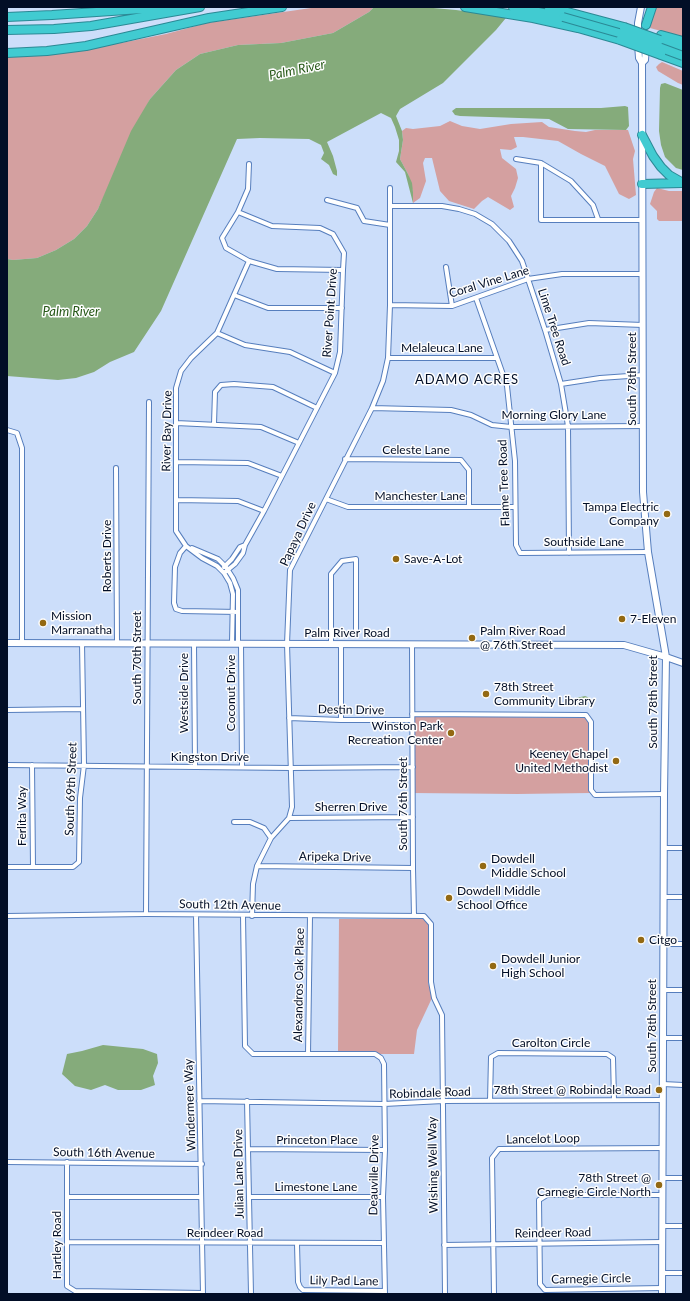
<!DOCTYPE html>
<html>
<head>
<meta charset="utf-8">
<style>
	body { margin:0 }
	#map { position:relative; width:690px; height:1301px; overflow:hidden; background:#ccdefa; font-family:Lato,sans-serif }
	canvas { display:block }
	.frame { position:absolute; inset:0; border:8px solid #020e26; pointer-events:none }
</style>
</head>
<body>
<div id="map">
<canvas width="690" height="1301"></canvas>
<div class="frame"></div>
</div>
<script>
const g = document.querySelector('canvas').getContext('2d');
g.lineJoin = 'round';
function fillPath(path, color) { g.fillStyle = color; g.fill(path, 'evenodd'); }
const toPath = rows => new Path2D(rows.map(r => 'M' + r).join(''));
function strokePath(path, color, width, dash) { g.strokeStyle = color; g.lineWidth = width; g.lineCap = dash ? 'butt' : 'round'; g.setLineDash(dash || []); g.stroke(path); }
function label(font, color, halo, rows, align = 'center') {
  g.font = font + ' Lato,sans-serif'; g.lineWidth = 3; g.setLineDash([]); g.textBaseline = 'middle'; g.strokeStyle = halo; g.fillStyle = color; for (const [text, x, y, turn = 0] of rows) {
    g.save(); g.translate(x, y); g.rotate((+turn || 0) * Math.PI / 180); g.textAlign = isNaN(turn) ? turn : align; if (halo) g.strokeText(text, 0, 0); g.fillText(text, 0, 0); g.restore();
  }
}
fillPath(toPath([
	[318,7,374,7,369,12,333,33,281,43,238,45,200,54,176,70,150,99,98,209,87,226,74,239,56,250,37,258,13,260,7,259,7,50,70,48,121,43,166,34,207,23],
	[653,7,683,7,683,37,650,28],
	[662,62,683,71,683,85,678,83,658,71,656,67,659,64],
	[450,121,462,126,480,129,511,124,542,122,549,127,575,131,586,132,595,130,628,130,635,151,633,159,636,195,629,199,619,194,605,166,581,154,558,141,523,137,514,137,517,147,511,150,500,149,502,158,516,169,518,178,515,188,511,196,514,207,510,210,488,197,482,201,474,209,449,201,440,191,432,158,425,158,423,163,426,181,420,198,413,203,413,192,408,174,400,159,403,140,402,131,406,128,413,129,440,126],
	[657,188,669,191,683,191,683,221,659,221,657,219,657,211,650,204,654,192],
	[413,716,589,718,591,793,517,794,412,793],
	[339,919,423,919,429,925,428,982,432,998,417,1030,414,1054,379,1054,375,1052,338,1052]
]), '#d4a0a0');
fillPath(toPath([
	[374,7,515,7,496,30,443,83,400,109,396,116,402,131,403,140,400,159,408,174,412,183,413,192,413,203,405,172,396,162,399,151,399,140,395,127,391,118,381,113,327,142,333,156,337,171,337,176,333,174,329,165,321,159,324,153,321,145,309,139,260,138,237,139,161,311,134,352,110,362,94,372,76,378,58,380,7,376,7,259,13,260,37,258,56,250,74,239,87,226,98,209,131,131,150,99,176,70,200,54,238,45,281,43,333,33,369,12],
	[665,83,683,90,683,170,676,168,665,157,661,145,659,131,660,88,661,84],
	[625,106,628,107,629,126,626,130,568,129,549,119,460,116,455,115,452,111,456,108,601,108],
	[585,696,590,698,586,701,574,702,572,699],
	[103,1045,143,1049,157,1054,158,1063,153,1076,155,1085,141,1090,118,1090,105,1085,91,1090,75,1086,62,1074,67,1054,82,1051]
]), '#85ab7b');
fillPath(toPath([
	[422,7,517,7,509,17,456,10]
]), '#ccdefa');
const street = toPath([
	[516,159,541,163,571,181,593,205,598,219],
	[541,163,541,220,642,220],
	[249,164,248,189,238,212,222,238,226,248,249,261,277,269,343,270],
	[327,200,357,208,364,221,390,225],
	[390,206,442,206,459,209,475,214,492,224,509,241,522,261,545,330,561,384,568,426,569,553],
	[446,267,452,306],
	[234,295,268,308,342,308],
	[476,298,507,386,515,461,516,545,520,553,648,552],
	[390,305,452,306,528,279,562,274,643,274],
	[545,330,589,323,643,325],
	[217,333,245,345,290,352,335,373],
	[388,358,496,358],
	[561,384,600,378,643,375],
	[372,408,451,410,471,415,492,425,511,427,643,426],
	[176,423,261,427,299,443],
	[214,424,215,392,221,385,234,384,273,387,317,408],
	[7,430,17,433,22,448,22,643],
	[345,459,461,460,469,470,469,506],
	[176,462,248,463,282,476],
	[116,468,117,643],
	[326,499,348,507,515,507],
	[176,500,238,501,264,511],
	[186,546,180,553,175,567,174,603,176,609,182,611,238,612],
	[192,548,218,559,226,567,233,578,238,590,238,643],
	[224,567,232,559,240,547,245,545],
	[224,573,235,564,243,553,245,545,264,511,335,373,340,352,343,270,344,253,333,234,320,228,272,226,238,212],
	[194,643,195,766],
	[232,643,233,594,230,583,224,573,217,566,202,558,186,546,176,531,176,388,181,371,191,358,217,333,249,261],
	[241,643,242,766],
	[331,644,331,574,342,561,356,559,356,635],
	[341,644,341,720],
	[412,644,413,868,414,916],
	[7,710,83,709],
	[412,714,586,715,591,722,591,790,595,795,664,794],
	[289,718,341,720,412,720],
	[7,765,291,768,413,767],
	[32,765,33,867],
	[289,818,413,817],
	[234,822,250,822,264,828,271,838],
	[664,848,683,848],
	[257,866,413,868],
	[7,867,73,867,79,862,80,798,84,765,82,643],
	[664,897,683,897],
	[146,914,149,402],
	[196,915,203,1294],
	[243,915,245,1046,253,1054,375,1054,381,1058,384,1064,385,1150,383,1197,385,1294],
	[7,916,146,914,424,916,431,924,431,982,434,998,442,1015,445,1294],
	[252,916,253,884,257,866,271,838,289,818,292,807,287,644,290,570,372,408,383,381,388,358,390,305,390,188],
	[663,944,683,944],
	[663,990,683,990],
	[663,1038,683,1038],
	[308,1054,310,916],
	[663,1084,683,1085],
	[199,1101,384,1104,443,1101,663,1100],
	[247,1101,251,1294],
	[490,1101,491,1057,498,1053,607,1054,613,1058,614,1100],
	[249,1149,385,1150],
	[7,1162,202,1164],
	[67,1162,67,1286,75,1291,203,1293],
	[663,1178,683,1178],
	[67,1197,200,1197],
	[249,1197,383,1197],
	[662,1226,683,1226],
	[67,1242,384,1243],
	[297,1244,298,1282,300,1287,303,1290,385,1291],
	[444,1245,662,1242],
	[662,1273,683,1273],
	[662,1288,545,1290,540,1284,539,1200,547,1195,663,1195],
	[494,1294,492,1158,499,1149,663,1148]
]);
const secondary = toPath([
	[638,35,638,23,641,7],
	[638,44,639,58,642,63,643,492,648,552,666,657,664,794,662,1294],
	[642,63,645,60,646,46],
	[7,643,624,645,666,657,683,663]
]);
const highway = toPath([
	[465,7,533,18,578,28,620,40],
	[513,7,563,17],
	[549,7,624,27],
	[7,17,52,15,171,7],
	[646,25,652,7],
	[7,30,54,29,91,26,200,7],
	[661,35,683,41],
	[660,40,683,49],
	[7,53,47,51,86,46,209,18,282,7],
	[661,55,683,63],
	[642,135,653,156,661,167,669,175,683,183],
	[642,184,682,183]
]);
strokePath(street, '#567ebd', 6);
strokePath(secondary, '#567ebd', 8);
strokePath(highway, '#2b8995', 10);
strokePath(street, '#fff', 4);
strokePath(secondary, '#fff', 6);
strokePath(highway, '#41cbd1', 8);
const highwayBridge = toPath([
	[563,17,626,35,683,56],
	[624,27,660,40],
	[620,40,661,55]
]);
strokePath(highwayBridge, '#2b8995', 10, []);
strokePath(highwayBridge, '#41cbd1', 8);
for (const [x, y, r, color] of [
	[667,514,4,"#936913"],
	[396,559,4,"#936913"],
	[622,619,4,"#936913"],
	[43,623,4,"#936913"],
	[472,638,4,"#936913"],
	[486,694,4,"#936913"],
	[451,733,4,"#936913"],
	[616,761,4,"#936913"],
	[483,866,4,"#936913"],
	[449,898,4,"#936913"],
	[641,940,4,"#936913"],
	[493,966,4,"#936913"],
	[659,1090,4,"#936913"],
	[659,1185,4,"#936913"]
]) { const dot = new Path2D(); dot.arc(x, y, r, 0, 2 * Math.PI); g.fillStyle = color; g.fill(dot); strokePath(dot, '#fdfdfd', 1.5); }
label('12px', '#020e26', '#fdfdfd', [
	["Coral Vine Lane",489,282,-17],
	["River Point Drive",330,313,-86],
	["Lime Tree Road",554,327,72],
	["Melaleuca Lane",442,348],
	["South 78th Street",632,379,-90],
	["Morning Glory Lane",554,415],
	["River Bay Drive",167,431,-89],
	["Celeste Lane",416,450],
	["Flame Tree Road",504,483,-92],
	["Manchester Lane",420,496],
	["Papaya Drive",298,534,-65],
	["Southside Lane",584,542],
	["Roberts Drive",107,556,-90],
	["Palm River Road",347,633],
	["South 70th Street",137,658,-90],
	["Westside Drive",184,693,-90],
	["Coconut Drive",231,693,-90],
	["South 78th Street",653,702,-90],
	["Destin Drive",351,710,1],
	["Kingston Drive",210,757],
	["South 69th Street",71,789,-88],
	["South 76th Street",403,804,-90],
	["Sherren Drive",351,807],
	["Ferlita Way",22,816,-90],
	["Aripeka Drive",335,857,1],
	["South 12th Avenue",230,905,1],
	["Alexandros Oak Place",299,985,-89],
	["South 78th Street",652,1026,-90],
	["Carolton Circle",551,1043],
	["Robindale Road",430,1093,-2],
	["Windermere Way",190,1105,-92],
	["Lancelot Loop",543,1139,-1],
	["Princeton Place",317,1140],
	["South 16th Avenue",104,1153,1],
	["Wishing Well Way",433,1165,-91],
	["Julian Lane Drive",239,1174,-91],
	["Deauville Drive",374,1175,-89],
	["Limestone Lane",316,1187],
	["Reindeer Road",225,1233],
	["Reindeer Road",553,1233,-1],
	["Hartley Road",57,1245,-90],
	["Carnegie Circle",591,1279,-1],
	["Lily Pad Lane",344,1281,1]
]);
label('12px', '#020e26', '#fdfdfd', [
	["Tampa Electric",659,507,"right"],
	["Company",659,521,"right"],
	["Save-A-Lot",404,559],
	["Mission",51,616],
	["Marranatha",51,630],
	["7-Eleven",630,619],
	["Palm River Road",480,631],
	["@ 76th Street",480,645],
	["78th Street",494,687],
	["Community Library",494,701],
	["Winston Park",443,726,"right"],
	["Recreation Center",443,740,"right"],
	["Keeney Chapel",608,754,"right"],
	["United Methodist",608,768,"right"],
	["Dowdell",491,859],
	["Middle School",491,873],
	["Dowdell Middle",457,891],
	["School Office",457,905],
	["Citgo",649,940],
	["Dowdell Junior",501,959],
	["High School",501,973],
	["78th Street @ Robindale Road",651,1090,"right"],
	["78th Street @",651,1178,"right"],
	["Carnegie Circle North",651,1192,"right"]
], 'left');
label('italic 13px', '#265817', '#fdfdfd', [
	["Palm River",297,70,-12],
	["Palm River",71,312]
]);
g.letterSpacing = '1px';
label('13px', '#020e26', '#fdfdfd', [
	["ADAMO ACRES",467,380]
]);
g.letterSpacing = '0px';
</script>
</body>
</html>
